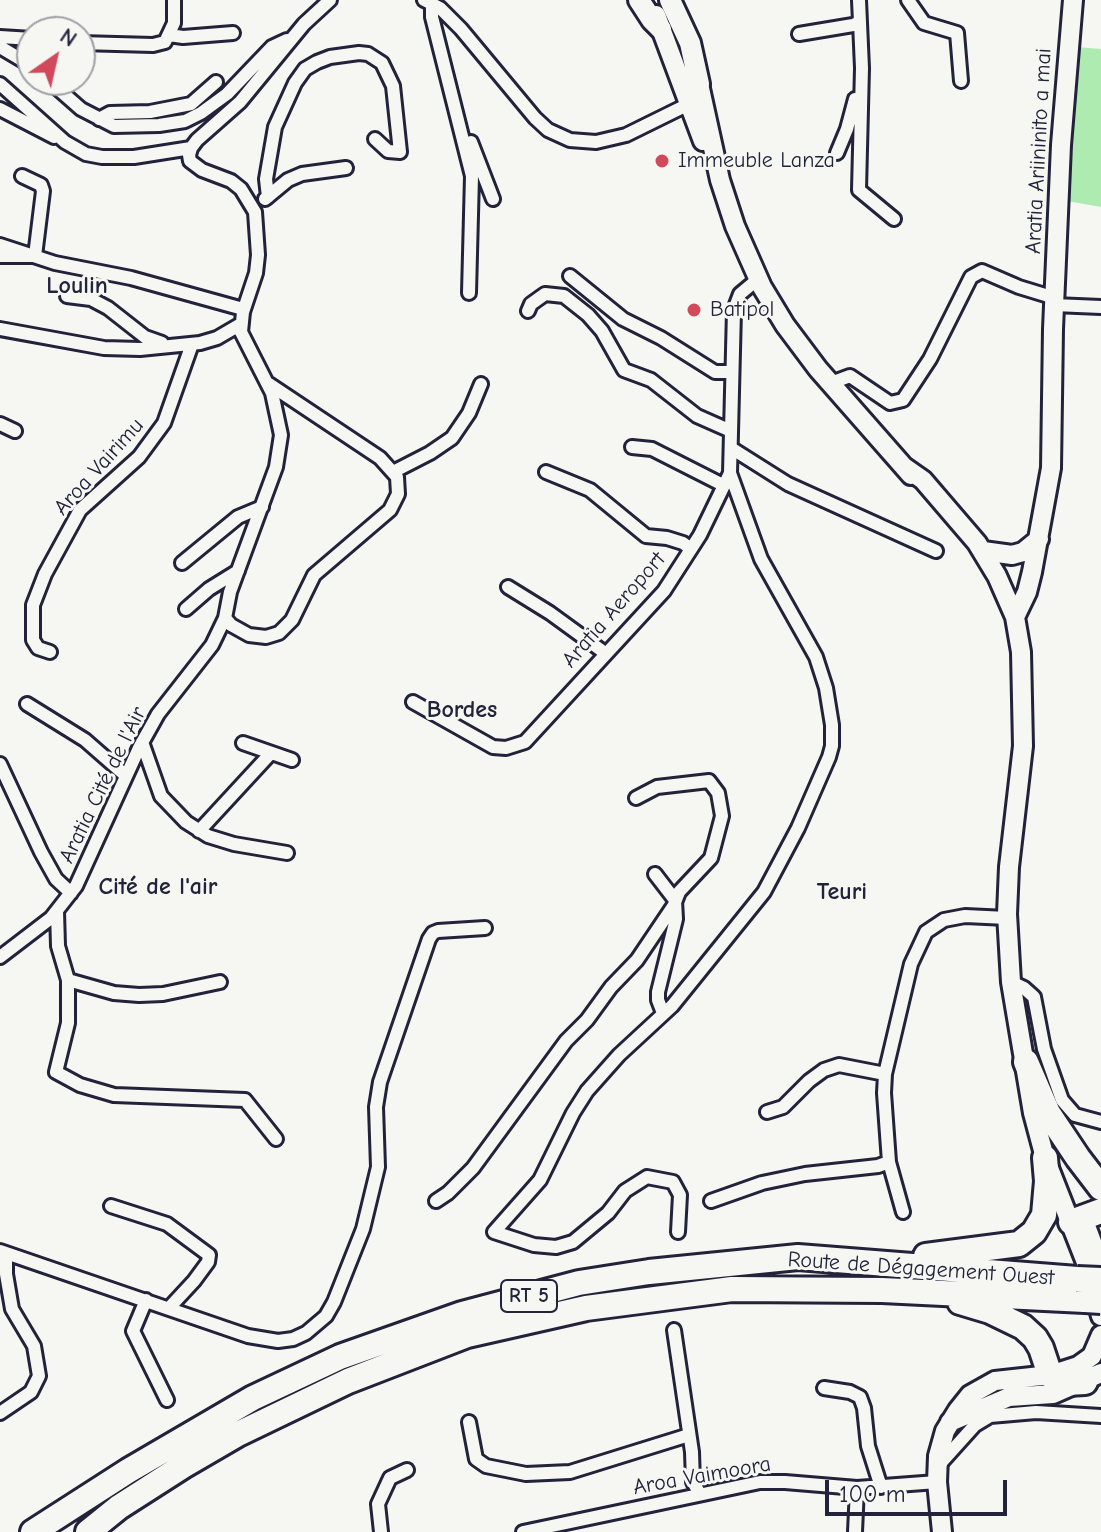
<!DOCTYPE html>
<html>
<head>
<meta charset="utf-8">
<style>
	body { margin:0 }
	#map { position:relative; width:1101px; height:1532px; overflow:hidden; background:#f6f6f2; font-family:"Comic Neue",sans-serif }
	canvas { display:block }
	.north { position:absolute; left:16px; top:16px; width:80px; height:80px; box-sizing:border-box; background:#f6f6f2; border:2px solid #a1a1a9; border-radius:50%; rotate:34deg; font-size:22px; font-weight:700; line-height:32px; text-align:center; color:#22223b }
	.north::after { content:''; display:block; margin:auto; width:28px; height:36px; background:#d1495b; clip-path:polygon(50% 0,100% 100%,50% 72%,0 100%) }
	.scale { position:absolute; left:825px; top:1480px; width:182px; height:36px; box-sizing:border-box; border:4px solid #22223b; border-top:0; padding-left:10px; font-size:24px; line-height:28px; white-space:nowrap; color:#22223b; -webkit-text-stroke:6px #f6f6f2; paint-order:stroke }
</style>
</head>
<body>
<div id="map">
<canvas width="1101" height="1532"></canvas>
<div class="north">N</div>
<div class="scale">100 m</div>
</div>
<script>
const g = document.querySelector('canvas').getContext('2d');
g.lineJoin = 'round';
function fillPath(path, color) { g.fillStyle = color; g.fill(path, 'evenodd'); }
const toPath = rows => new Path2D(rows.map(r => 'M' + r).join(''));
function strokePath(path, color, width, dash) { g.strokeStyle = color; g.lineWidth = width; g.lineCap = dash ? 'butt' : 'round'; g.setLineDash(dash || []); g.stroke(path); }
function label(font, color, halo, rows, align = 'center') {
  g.font = font + ' "Comic Neue",sans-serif'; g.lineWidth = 6; g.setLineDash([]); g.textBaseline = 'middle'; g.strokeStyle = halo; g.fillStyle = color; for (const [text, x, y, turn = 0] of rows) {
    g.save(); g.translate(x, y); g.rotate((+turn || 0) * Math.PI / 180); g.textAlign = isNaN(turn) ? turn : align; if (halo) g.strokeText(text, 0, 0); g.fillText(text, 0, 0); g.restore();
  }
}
fillPath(toPath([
	[1076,47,1101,49,1101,207,1067,201]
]), '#aeebb1');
const street = toPath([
	[424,0,440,8,461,29,535,118,548,130,570,140,596,142,626,135,695,101],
	[859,0,862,68,859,190,894,219],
	[908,0,924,23,957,33,961,81],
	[432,4,432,17,472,176,469,293],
	[799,34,853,25,859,22],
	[169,35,183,37,233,33],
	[0,37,32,39],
	[80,43,153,45,165,42,174,23,174,0],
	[0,47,32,66],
	[48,80,81,109,114,126,159,125,185,121,201,113,227,94,272,47,287,40],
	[0,84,65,142,86,154,102,157,134,157,191,148],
	[0,109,54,137],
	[99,119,110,113,150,112,191,104,216,82],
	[471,142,493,199],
	[837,153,847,129,855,99],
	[268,197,266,179,275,127,295,83,305,69,317,62,330,57,359,53,368,54,382,63,393,86,400,152,388,151,375,139],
	[265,199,288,180,302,174,346,168],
	[0,245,55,263,131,278,243,309],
	[0,256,35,256,43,191,41,185,22,176],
	[570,276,623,319,661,338,715,372,732,372],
	[67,296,91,299,108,308,145,337,162,343],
	[1054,305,1101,307],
	[528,311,531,304,545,294,564,296,588,315,602,331,624,370,651,380,697,416,731,431],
	[0,329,104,348,140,349,200,343,217,338,241,324],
	[831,383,850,376,890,403,903,400,930,359,971,277,982,271,1019,287,1055,298],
	[0,424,15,431],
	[632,447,652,449,723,485],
	[731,448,788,484,936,551],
	[393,472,430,453,452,438,469,413,481,384],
	[546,472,590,490,646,536,667,538,683,543,691,549],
	[182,563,238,517,262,507],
	[508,587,550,613,605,653],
	[186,609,209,589,238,571],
	[225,618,231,625,249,635,266,637,279,633,292,620,314,575,390,510,398,494,397,477,380,458,269,384],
	[50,652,38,648,33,640,33,605,45,574,80,510,139,457,164,423,192,344],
	[413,702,493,747,506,748,525,742,664,591,700,535,730,473,734,310,740,294,758,279],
	[27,704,85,740,125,775],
	[142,742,161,796,186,822,208,836,234,844,287,853],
	[243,743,292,760],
	[0,764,41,852,56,879,71,893],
	[199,831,271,753],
	[655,874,675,900,676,919,658,992,658,1000,663,1013],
	[57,911,58,946,68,980,68,1023,56,1072,80,1085,114,1095,245,1100,276,1139],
	[0,957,51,918,76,886,139,748,158,714,212,645,225,618,230,592,276,467,281,435,272,393,241,332,243,312,256,273,258,255,255,212,241,189,231,181,202,170,190,161,189,155,191,148,197,140,240,102,304,24,330,0],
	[68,980,114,993,139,995,163,994,220,982],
	[1011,982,1024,988,1034,997,1044,1049,1062,1100,1075,1115,1101,1122],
	[767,1112,783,1107,809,1081,824,1070,839,1065,885,1074],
	[436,1201,448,1193,473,1168,566,1041,587,1020,611,987,637,960,674,905,679,892,711,858,722,816,718,793,709,781,657,787,636,798],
	[711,1201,762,1183,805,1174,878,1166,889,1162],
	[111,1206,167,1224,209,1255,208,1262,194,1281,169,1308],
	[903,1212,889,1162,884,1093,885,1074,911,964,926,932,944,920,965,916,1007,918],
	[678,1232,680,1195,673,1182,647,1177,625,1191,608,1213,573,1242,556,1247,534,1245,494,1232,540,1180,573,1113,587,1091,619,1055,672,1006,764,892,798,828,829,757,832,746,832,725,826,688,816,657,761,559,730,473],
	[0,1251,248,1336,278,1341,293,1339,306,1333,326,1316,334,1302,363,1229,378,1167,376,1107,380,1082,429,939,433,933,438,931,485,928],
	[146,1300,133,1331,167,1400],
	[674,1330,692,1452,693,1482,700,1494],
	[824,1388,850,1392,860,1397,864,1408,868,1446,881,1487],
	[0,1413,31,1392,39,1376,34,1346,12,1309,6,1274,6,1253],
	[469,1422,476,1459,486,1466,526,1474,570,1472,689,1435],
	[939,1465,975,1425,990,1416,1036,1412,1101,1416],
	[381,1532,378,1504,390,1478,407,1470],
	[523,1532,760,1482,785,1482,857,1488,937,1482],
	[855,1532,857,1488]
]);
const secondary = toPath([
	[656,15,703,141],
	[693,72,699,84,720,180,735,226,762,287,785,325,818,369,911,475],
	[903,466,923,480,977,543,997,576,1015,617,1021,652,1023,746,1009,867,1007,914,1011,982,1033,1113,1045,1158,1087,1265,1101,1316],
	[983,551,1012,555,1023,552,1039,539],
	[1015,617,1027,592,1032,572,1051,468,1053,329,1061,145,1073,0],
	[1086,1226,1101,1266],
	[950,1422,1009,1397,1053,1394,1101,1373],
	[942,1532,937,1482,938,1456,945,1431,958,1410,970,1395,995,1381,1050,1375,1078,1366,1092,1356,1101,1335]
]);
const primary = toPath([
	[639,0,652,20,661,29],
	[670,0,690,43,699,84]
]);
const highway = toPath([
	[1026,1062,1048,1113,1078,1158,1101,1188],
	[1071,1222,1101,1211],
	[926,1256,1019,1244,1034,1232,1044,1215,1047,1181,1045,1158],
	[960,1302,990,1311,1023,1327,1035,1338,1041,1348,1050,1375,1066,1383,1085,1382],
	[33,1532,128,1471,253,1398,340,1357,462,1314,579,1283,649,1272,798,1257,1077,1279],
	[88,1532,119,1507,183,1466,238,1434,348,1381,467,1335,586,1308,732,1289,882,1290,1085,1300]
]);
strokePath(street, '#22223b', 18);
strokePath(secondary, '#22223b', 24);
strokePath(primary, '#22223b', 26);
strokePath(highway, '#22223b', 30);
strokePath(street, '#f6f6f2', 12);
strokePath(secondary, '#f6f6f2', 18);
strokePath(primary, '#f6f6f2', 20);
strokePath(highway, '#f6f6f2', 24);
const highwayBridge = toPath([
	[1077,1279,1101,1280],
	[1085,1300,1101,1301]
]);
strokePath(highwayBridge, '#22223b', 30, []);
strokePath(highwayBridge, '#f6f6f2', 24);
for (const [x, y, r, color] of [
	[662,161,8,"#d1495b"],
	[694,310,8,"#d1495b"]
]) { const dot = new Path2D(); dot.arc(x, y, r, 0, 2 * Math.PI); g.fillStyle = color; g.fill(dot); strokePath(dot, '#f6f6f2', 3); }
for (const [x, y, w] of [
	[529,1296,56]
]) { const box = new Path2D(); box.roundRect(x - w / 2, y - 16, w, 32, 6); g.fillStyle = '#f6f6f2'; g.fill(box); strokePath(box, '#22223b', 2); }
label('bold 20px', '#22223b', null, [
	["RT 5",529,1296]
]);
label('22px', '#22223b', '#f6f6f2', [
	["Aratia Ariininito a mai",1039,151,-87],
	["Aroa Vairimu",99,467,-48],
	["Aratia Aeroport",614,610,-49],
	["Aratia Cité de l'Air",103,785,-64],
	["Route de Dégagement Ouest",921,1269,4],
	["Aroa Vaimoora",702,1476,-10]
]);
label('22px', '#22223b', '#f6f6f2', [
	["Immeuble Lanza",678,161],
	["Batipol",710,310]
], 'left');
label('bold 24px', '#22223b', '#f6f6f2', [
	["Loulin",77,286],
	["Bordes",462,710],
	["Cité de l'air",158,887],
	["Teuri",842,892]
]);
</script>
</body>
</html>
